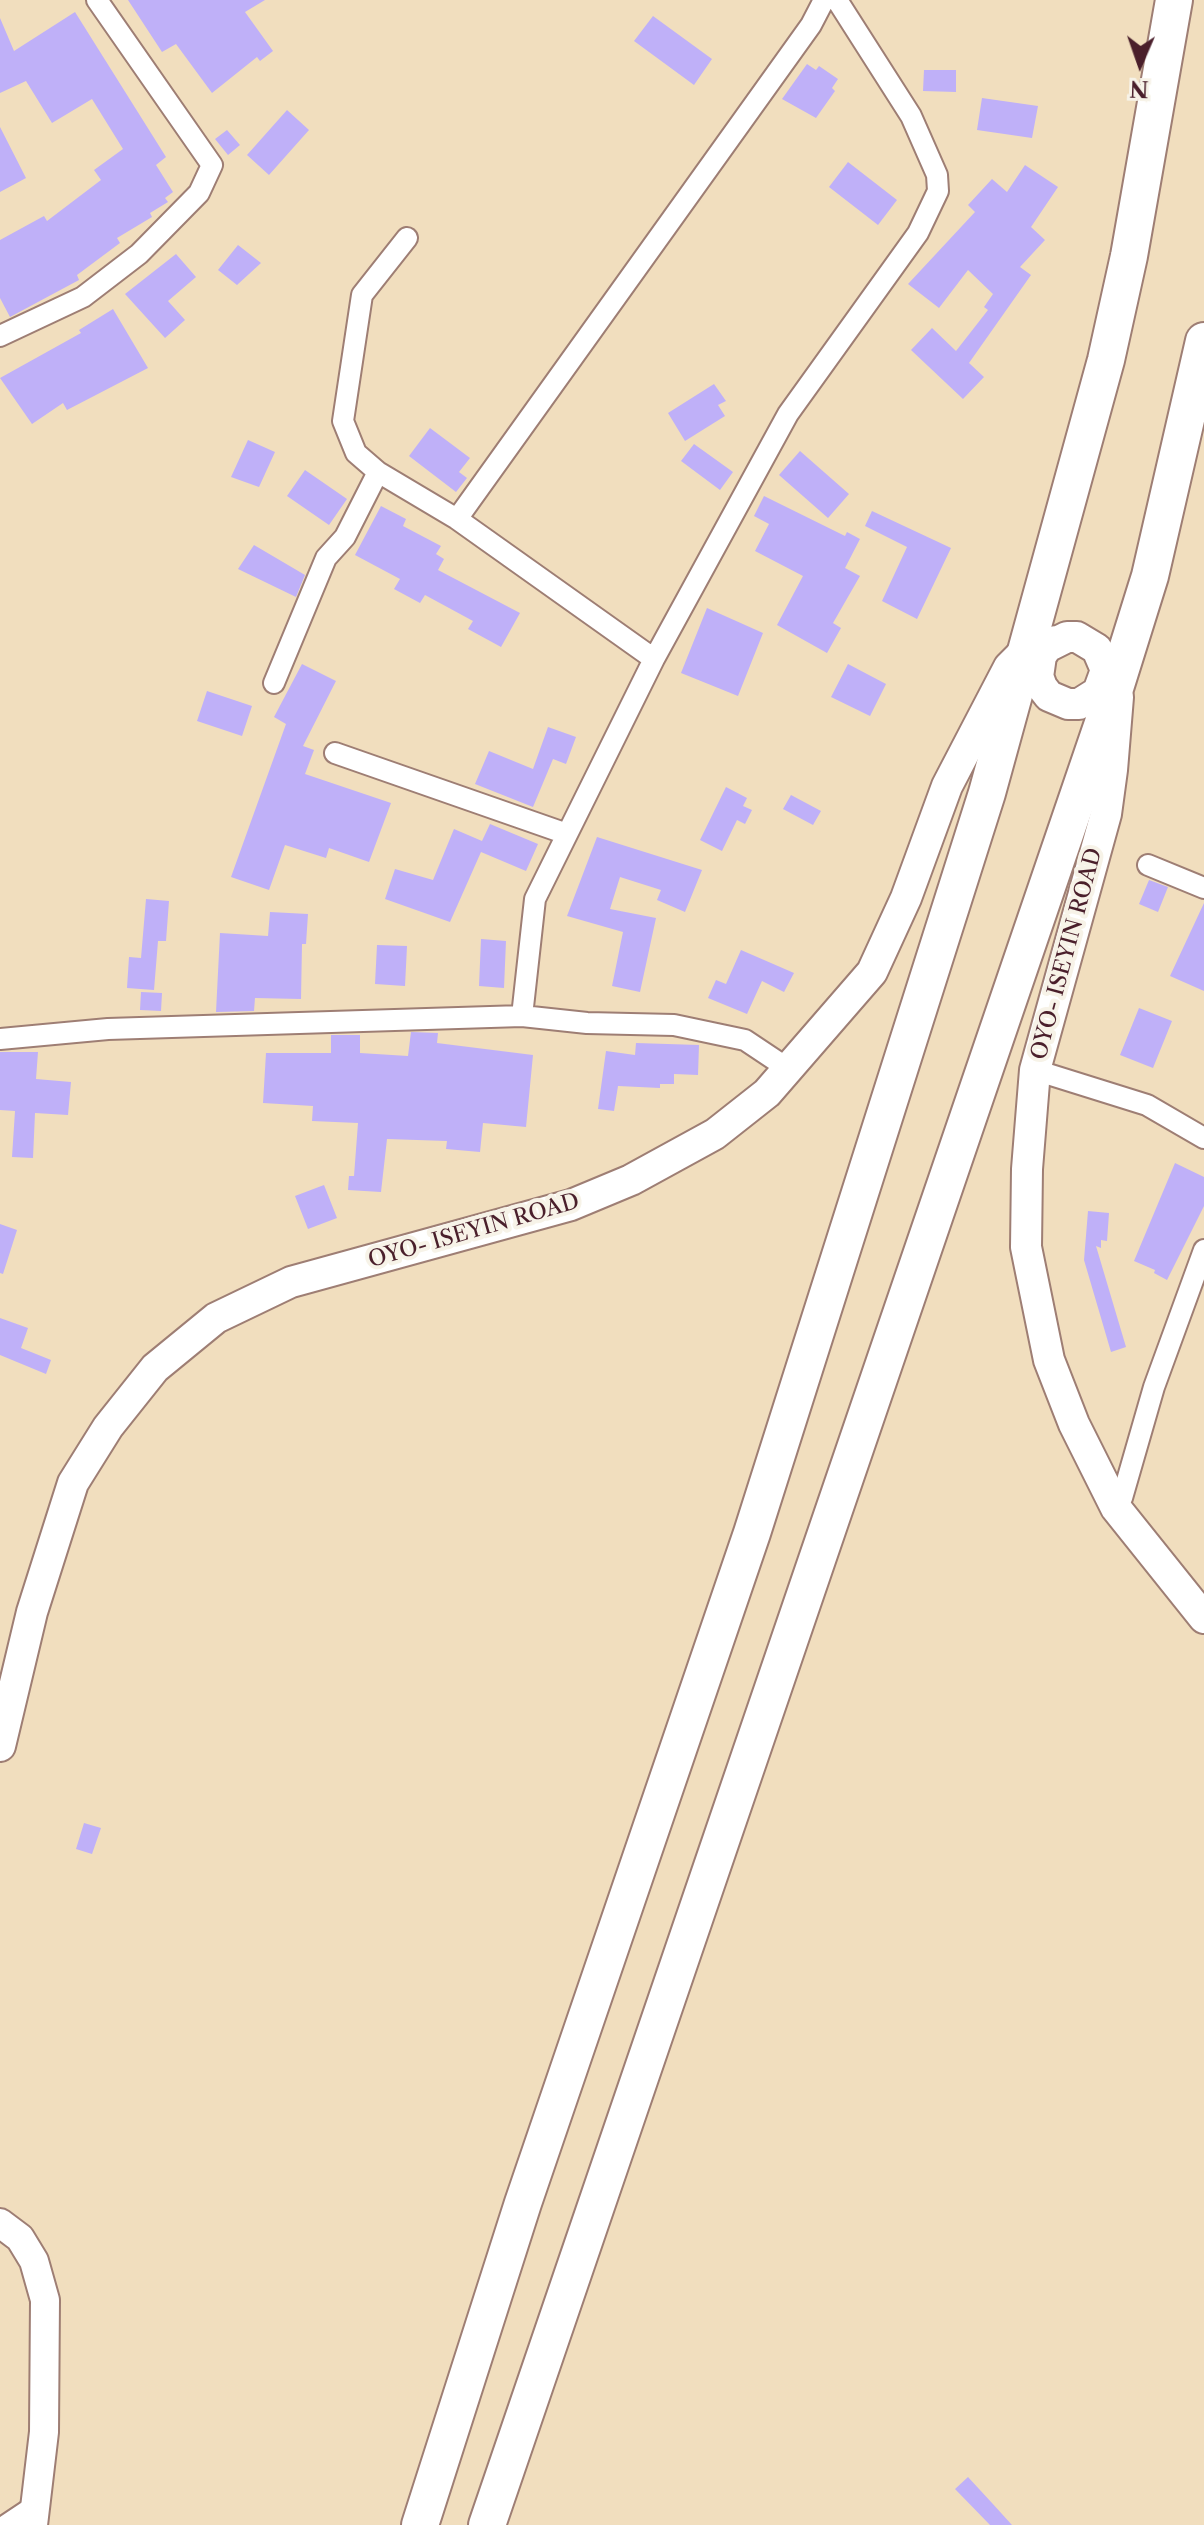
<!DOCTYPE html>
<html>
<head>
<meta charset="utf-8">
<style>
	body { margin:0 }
	#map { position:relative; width:1204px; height:2525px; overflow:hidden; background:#f1debe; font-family:"Libre Caslon Text",serif }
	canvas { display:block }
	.north { position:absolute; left:1100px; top:24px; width:80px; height:80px; -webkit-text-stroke:6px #f7f3e8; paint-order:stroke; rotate:182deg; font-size:22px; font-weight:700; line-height:32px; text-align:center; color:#4a1f2b }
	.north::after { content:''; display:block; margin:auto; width:28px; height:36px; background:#4a1f2b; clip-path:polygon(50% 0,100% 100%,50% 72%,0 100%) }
</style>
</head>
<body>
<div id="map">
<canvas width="1204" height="2525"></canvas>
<div class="north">N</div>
</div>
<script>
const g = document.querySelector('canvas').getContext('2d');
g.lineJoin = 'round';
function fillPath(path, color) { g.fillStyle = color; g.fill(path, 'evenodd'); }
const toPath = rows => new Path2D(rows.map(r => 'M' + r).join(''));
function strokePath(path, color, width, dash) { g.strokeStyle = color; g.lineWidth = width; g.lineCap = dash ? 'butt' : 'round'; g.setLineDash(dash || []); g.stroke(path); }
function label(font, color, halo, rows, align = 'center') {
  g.font = font + ' "Libre Caslon Text",serif'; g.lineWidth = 8; g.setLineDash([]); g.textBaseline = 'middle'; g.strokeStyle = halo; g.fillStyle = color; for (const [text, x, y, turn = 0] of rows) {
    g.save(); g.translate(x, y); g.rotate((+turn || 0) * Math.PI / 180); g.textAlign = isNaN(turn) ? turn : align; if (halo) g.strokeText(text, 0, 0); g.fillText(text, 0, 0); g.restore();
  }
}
fillPath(toPath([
	[128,0,265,0,245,12,273,51,260,61,257,57,212,93,176,44,162,52],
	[75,12,166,157,156,165,173,192,165,198,168,202,150,213,152,217,117,238,120,243,77,275,79,280,10,317,0,298,0,240,44,216,47,221,101,180,94,170,123,149,92,99,52,123,26,81,0,93,0,18,14,51],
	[653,16,712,59,694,85,634,41],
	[807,64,816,70,819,66,838,79,832,88,835,91,816,118,782,99],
	[924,70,956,70,956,92,923,91],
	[982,98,1038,106,1032,138,977,130],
	[287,110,309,130,269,175,247,155],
	[0,127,26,178,0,192],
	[227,130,240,145,228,155,215,139],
	[848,162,897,200,878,225,829,187],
	[1025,165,1058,187,1031,227,1045,240,1020,267,1031,275,969,363,984,377,963,399,911,350,932,328,956,351,988,310,984,307,993,294,968,270,939,308,908,284,975,212,968,205,992,179,1007,192],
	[238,245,261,263,237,285,218,270],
	[176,254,196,277,168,301,185,320,165,338,125,294],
	[113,309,148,368,67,410,63,403,32,424,0,378,81,333,79,330],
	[714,384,726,401,718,405,725,416,685,441,668,413],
	[430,428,470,458,459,472,467,478,456,492,409,456],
	[248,440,275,452,259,487,231,477],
	[694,444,733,472,720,490,681,461],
	[800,451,849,494,828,518,779,475],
	[305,470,347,499,329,525,287,496],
	[764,496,845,536,847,532,860,539,845,568,860,576,833,623,841,628,827,653,777,625,803,576,755,551,769,524,754,516],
	[381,506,406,519,403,526,441,546,436,554,444,559,438,570,520,613,501,647,468,629,473,621,425,595,420,603,394,589,400,579,355,555],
	[872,511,951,548,917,619,882,601,907,547,865,526],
	[254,545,305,575,296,597,238,569],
	[707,608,763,633,738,696,681,673],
	[302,664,336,681,303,746,314,750,305,774,391,803,369,862,329,848,326,858,285,845,269,890,231,877,286,724,274,717],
	[848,664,886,684,870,716,831,697],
	[207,691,252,706,242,736,197,721],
	[548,727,576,737,566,764,553,759,533,807,475,784,489,751,533,769],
	[726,787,747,798,743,806,752,810,745,824,737,820,722,851,700,840],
	[791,795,821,811,813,825,783,809],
	[490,824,538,844,526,871,481,852,450,922,385,899,395,869,433,880,454,829,482,841],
	[597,837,702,870,685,912,657,900,661,890,620,877,610,909,656,918,640,992,612,986,623,932,567,916],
	[1149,880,1168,887,1158,912,1139,904],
	[146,899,169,901,166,941,158,941,154,990,127,988,129,957,141,958],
	[1204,903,1204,991,1170,976],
	[270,912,308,914,306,944,302,944,301,999,255,998,254,1011,216,1012,220,933,268,936],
	[481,939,506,941,504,988,479,986],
	[377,945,407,946,405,986,375,984],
	[741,950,794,973,784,992,762,981,747,1014,708,998,716,980,726,984],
	[141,992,162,993,161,1011,140,1010],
	[1139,1008,1172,1021,1153,1068,1120,1055],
	[411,1032,438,1033,437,1043,533,1055,526,1127,483,1123,480,1152,446,1149,447,1141,387,1139,381,1192,348,1190,349,1176,354,1176,358,1123,312,1121,313,1106,263,1103,266,1053,331,1053,331,1035,360,1035,360,1053,408,1056],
	[636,1043,699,1045,698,1075,674,1074,674,1084,660,1084,660,1088,618,1086,614,1111,598,1109,606,1051,635,1055],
	[0,1052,38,1052,36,1079,71,1082,68,1115,35,1113,33,1158,12,1157,15,1111,0,1110],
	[1175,1163,1204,1177,1204,1206,1167,1280,1154,1273,1155,1270,1134,1261],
	[324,1185,337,1218,308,1229,295,1196],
	[1088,1211,1109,1213,1107,1241,1101,1240,1101,1248,1096,1246,1126,1347,1111,1352,1084,1260],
	[0,1224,17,1230,3,1274,0,1273],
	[0,1318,28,1328,21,1348,51,1360,46,1374,0,1355],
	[84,1823,101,1828,92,1854,76,1849],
	[968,2477,992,2503,1012,2525,990,2525,955,2489]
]), '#bfb0f8');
const street = toPath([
	[407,238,362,295,343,421,356,453,378,472,457,519,654,659],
	[0,336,83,297,139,254,199,193,212,165,97,0],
	[457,519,811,25,824,0],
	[274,683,326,558,345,537,378,472],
	[335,753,567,834],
	[1148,865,1204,888],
	[522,1016,535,899,654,659,788,414,918,233,938,191,937,175,911,116,837,0],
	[0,1039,108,1029,522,1016,587,1023,674,1025,745,1040,790,1070],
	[1035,1070,1147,1105,1204,1138],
	[1122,1498,1154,1387,1204,1250],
	[6,2525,36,2505]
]);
const secondary = toPath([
	[0,2223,20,2238,34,2261,45,2300,44,2432,33,2525]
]);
const primary = toPath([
	[1028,648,1042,687,1049,696,1068,704,1079,704,1098,692,1106,670,1097,649,1077,637,1067,637,1047,647,1041,656,1038,677],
	[1103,658,1118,697,1112,770,1106,814,1035,1070,1027,1169,1026,1247,1049,1360,1074,1424,1116,1508,1204,1618],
	[0,1746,32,1612,73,1483,108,1427,155,1368,216,1318,291,1282,571,1205,631,1180,715,1134,767,1093,872,972,906,898,947,786,1009,667,1028,648,1056,641]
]);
const highway = toPath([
	[420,2525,523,2203,752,1533,987,793,1106,360,1129,256,1174,0],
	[487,2525,1116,685,1150,576,1204,341]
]);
strokePath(street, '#9e7e74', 24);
strokePath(secondary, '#9e7e74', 32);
strokePath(primary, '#9e7e74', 34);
strokePath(highway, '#9e7e74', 40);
strokePath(street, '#fff', 20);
strokePath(secondary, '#fff', 28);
strokePath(primary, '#fff', 30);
strokePath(highway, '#fff', 36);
label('22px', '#4a1f2b', '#f7f3e8', [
	["OYO- ISEYIN ROAD",1067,954,-75],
	["OYO- ISEYIN ROAD",474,1231,-16]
]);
</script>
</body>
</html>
